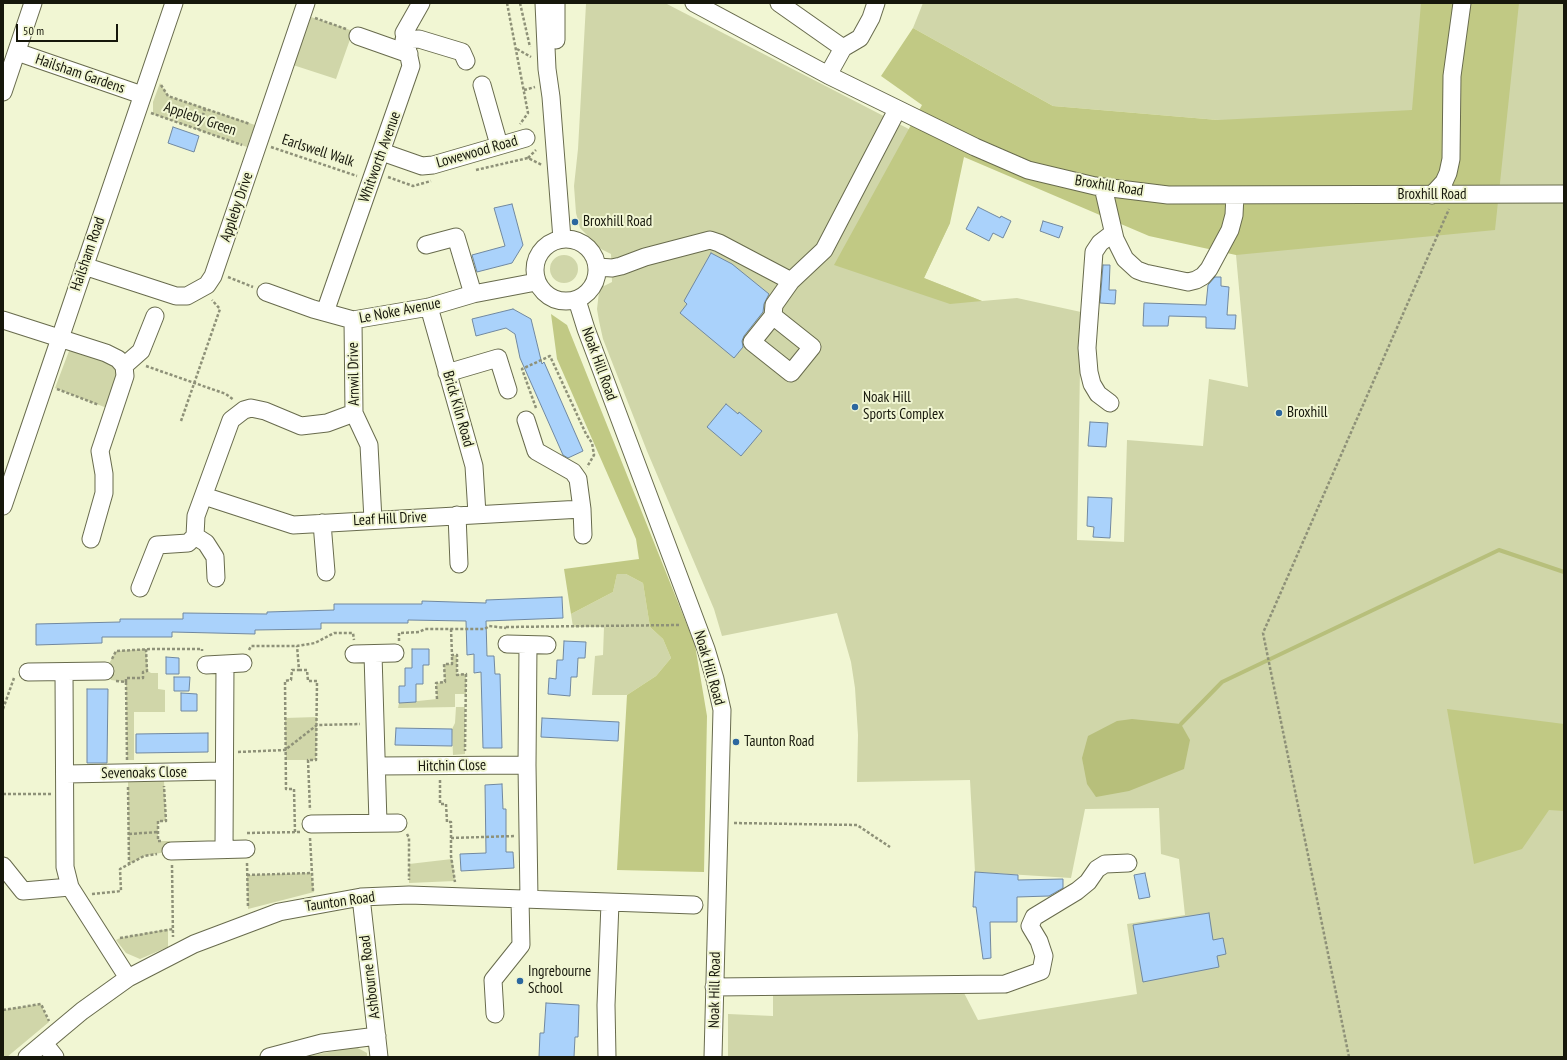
<!DOCTYPE html>
<html>
<head>
<meta charset="utf-8">
<style>
	body { margin:0 }
	#map { position:relative; width:1567px; height:1060px; overflow:hidden; background:#f1f6d3; font-family:"PT Sans Narrow",sans-serif }
	canvas { display:block }
	.frame { position:absolute; inset:0; border:4px solid #16170b; pointer-events:none }
	.scale { position:absolute; left:16px; top:24px; width:102px; height:18px; box-sizing:border-box; border:2px solid #16170b; border-top:0; padding-left:5px; font-size:12px; line-height:14px; white-space:nowrap; color:#16170b; -webkit-text-stroke:3px #f1f6d3; paint-order:stroke }
</style>
</head>
<body>
<div id="map">
<canvas width="1567" height="1060"></canvas>
<div class="frame"></div>
<div class="scale">50 m</div>
</div>
<script>
const g = document.querySelector('canvas').getContext('2d');
g.lineJoin = 'round';
function fillPath(path, color) { g.fillStyle = color; g.fill(path, 'evenodd'); }
const toPath = rows => new Path2D(rows.map(r => 'M' + r).join(''));
function strokePath(path, color, width, dash) { g.strokeStyle = color; g.lineWidth = width; g.lineCap = dash ? 'butt' : 'round'; g.setLineDash(dash || []); g.stroke(path); }
function label(font, color, halo, rows, align = 'center') {
  g.font = font + ' "PT Sans Narrow",sans-serif'; g.lineWidth = 4; g.setLineDash([]); g.textBaseline = 'middle'; g.strokeStyle = halo; g.fillStyle = color; for (const [text, x, y, turn = 0] of rows) {
    g.save(); g.translate(x, y); g.rotate((+turn || 0) * Math.PI / 180); g.textAlign = isNaN(turn) ? turn : align; if (halo) g.strokeText(text, 0, 0); g.fillText(text, 0, 0); g.restore();
  }
}
fillPath(toPath([
	[588,3,665,3,930,140,950,223,924,278,982,301,1017,298,1081,312,1077,540,1124,542,1127,440,1203,446,1209,379,1248,387,1236,255,1218,120,1053,106,913,28,923,3,1564,3,1564,1057,728,1057,728,1014,773,1016,773,989,962,989,978,1020,1137,994,1127,924,1185,915,1179,859,1161,854,1159,808,1085,809,1071,878,975,872,970,780,857,782,858,735,855,688,851,662,837,613,722,636,714,609,647,451,603,339,599,321,597,309,599,292,602,287,612,282,611,254,601,249,580,228,576,213,574,186,578,149,586,4],
	[311,17,353,31,336,79,293,65],
	[160,83,168,96,255,125,247,147,153,114,153,102],
	'550 269a14 14 0 1 1 28 0a14 14 0 1 1-28 0Z',
	[69,351,83,352,113,365,118,377,107,408,55,388],
	[617,574,626,574,643,583,650,627,663,639,671,658,656,676,627,695,592,695,595,656,603,655,604,627,573,627,571,614,613,592],
	[146,649,148,671,151,673,158,673,158,689,165,690,165,712,134,712,134,760,127,760,126,682,111,680,105,671,116,651],
	[452,655,457,655,457,674,466,674,466,694,455,694,455,707,398,708,399,703,437,699,436,683,445,682,444,664,451,664],
	[456,707,465,707,465,754,453,755,452,729,455,723],
	[317,717,316,760,286,760,285,718],
	[164,781,166,821,158,822,158,841,170,841,171,851,144,856,129,864,128,782],
	[452,859,455,881,409,883,409,864],
	[311,873,314,892,248,909,247,875],
	[168,929,168,947,140,959,126,953,116,940,120,938],
	[41,1004,49,1022,7,1057,3,1057,3,1010],
	[356,1047,367,1053,367,1057,303,1057]
]), '#d0d6a9');
fillPath(toPath([
	[1421,3,1519,3,1495,230,1236,255,1149,236,964,157,950,223,924,278,982,301,950,304,834,265,922,105,881,76,913,28,1053,106,1218,120,1412,110],
	[551,314,567,325,695,645,707,716,704,872,617,870,627,695,656,676,671,658,663,639,650,627,643,583,626,574,617,574,613,592,571,614,564,569,639,559,636,539,557,359],
	[1447,709,1564,724,1564,811,1549,810,1522,849,1474,864]
]), '#c1c984');
fillPath(toPath([
	[1132,719,1181,724,1190,740,1184,769,1129,791,1096,797,1087,784,1082,758,1088,736,1117,721]
]), '#b7bf7b');
strokePath(toPath([
	[1181,724,1222,682,1499,550,1564,572]
]), '#b7bf7b', 4);
const building = toPath([
	[173,127,199,136,194,152,168,143,173,127],
	[512,204,523,245,512,263,477,272,472,255,505,246,494,208,512,204],
	[978,207,1000,218,1001,216,1011,221,1003,238,993,233,989,241,966,229,978,207],
	[1043,221,1063,227,1059,238,1040,231,1043,221],
	[711,253,732,264,769,294,764,304,763,312,744,336,742,341,743,347,734,358,680,313,687,304,684,301,711,253],
	[1103,265,1110,265,1109,290,1116,290,1115,304,1100,303,1103,265],
	[1215,277,1221,277,1221,286,1229,287,1227,315,1236,315,1235,329,1206,328,1206,317,1169,316,1168,326,1143,326,1144,303,1206,305,1208,285,1215,277],
	[513,309,531,319,542,364,544,362,583,451,568,458,563,455,520,358,515,334,506,328,476,336,472,319,513,309],
	[726,404,738,414,739,412,762,431,741,456,707,427,726,404],
	[1090,422,1108,423,1106,447,1088,446,1090,422],
	[1088,497,1112,498,1110,538,1093,537,1094,527,1087,526,1088,497],
	[562,597,563,618,486,621,487,656,494,656,495,674,500,674,502,748,483,748,481,672,474,673,474,654,467,655,466,621,408,620,408,623,321,623,321,629,255,630,255,634,172,632,172,637,102,637,102,643,36,645,36,624,120,622,120,619,183,619,183,613,267,614,267,612,334,610,334,604,422,604,422,601,486,603,486,600,562,597],
	[564,641,586,642,585,658,578,658,577,677,571,677,570,696,548,694,549,678,556,679,557,660,563,660,564,641],
	[412,649,429,649,429,665,423,665,423,684,416,684,416,702,399,703,399,686,405,686,405,668,412,668,412,649],
	[166,657,179,658,179,674,166,674,166,657],
	[174,677,190,677,189,691,174,691,174,677],
	[87,689,108,689,107,763,87,763,87,689],
	[181,693,197,694,197,711,181,711,181,693],
	[542,718,619,722,618,741,541,737,542,718],
	[396,728,452,729,452,746,395,745,396,728],
	[208,733,208,752,136,753,136,734,208,733],
	[502,784,503,809,506,809,506,852,513,852,514,868,461,871,460,854,486,853,485,785,502,784],
	[975,872,1018,875,1018,880,1063,879,1063,888,1049,896,1017,897,1017,922,990,922,991,958,983,959,976,907,973,907,975,872],
	[1145,873,1150,897,1139,899,1134,875,1145,873],
	[1209,913,1213,940,1223,938,1226,954,1217,956,1219,967,1143,982,1133,925,1209,913],
	[546,1003,579,1005,578,1037,575,1037,574,1057,539,1057,540,1033,544,1033,546,1003]
]);
fillPath(building, '#aad2fb');
strokePath(building, '#7088a0', 1);
const minor = toPath([
	[544,3,547,69,551,97,562,239],
	[556,3,556,40],
	[694,3,828,75,975,147,1028,170,1095,186,1168,195,1564,194],
	[779,3,843,48],
	[358,36,409,54],
	[404,40,419,39,462,52,466,61],
	[17,52,142,95],
	[828,75,843,48,860,38,871,18,876,3],
	[482,85,499,145],
	[3,92,33,3],
	[382,152,422,166,433,165,526,138],
	[1103,187,1115,239,1125,259,1137,270,1145,273,1188,282,1196,280,1203,276,1209,269,1230,230,1234,215,1235,195],
	[1432,195,1444,182,1448,173,1451,159,1452,76,1462,3],
	'535 270a31 31 0 1 1 62 0a31 31 0 1 1-62 0Z',
	[426,245,456,237,473,294],
	[84,266,176,296,187,296,207,285,213,276,306,3],
	[598,267,612,268,621,266,645,257,710,240,719,243,791,281],
	[266,292,313,309,353,320,429,307,473,294,536,282],
	[577,300,586,329,706,649,715,679,722,710,713,1057],
	[429,307,474,466,477,514],
	[325,312,411,66,404,33,421,3],
	[773,316,812,347,791,373,752,342,773,316,774,305,791,281,824,250,897,110],
	[3,320,106,353,118,359,124,366,125,376,100,451,104,474,104,493,91,539],
	[353,320,354,413,369,445,373,520],
	[124,366,141,351,155,316],
	[447,373,498,358,508,390],
	[1110,403,1098,394,1092,384,1089,372,1087,348,1094,252,1100,243,1113,233],
	[204,496,293,525,582,509,578,479,573,472,536,451,526,420],
	[3,506,174,3],
	[582,509,583,535],
	[457,515,459,564],
	[322,523,326,572],
	[195,536,206,543,215,557,216,578],
	[140,588,157,545,188,543,195,536,196,516,231,420,244,410,251,408,265,411,301,426,327,423,354,413],
	[507,644,547,645],
	[528,645,527,765,529,899],
	[354,654,395,653],
	[373,654,378,823],
	[206,665,243,663],
	[28,672,105,671],
	[64,672,65,867,70,887,128,978],
	[377,766,527,765],
	[66,774,223,771],
	[311,824,398,823],
	[224,849,225,664],
	[171,851,246,849],
	[3,866,23,891,70,887],
	[361,897,379,1057],
	[714,987,1005,984,1041,971,1044,956,1039,941,1030,926,1034,917,1077,891,1088,882,1097,869,1105,864,1128,863],
	[495,1014,493,980,521,945,520,899],
	[44,1043,55,1057],
	[27,1057,82,1011,128,978,194,944,279,912,361,897,409,895,694,905],
	[269,1057,322,1043,377,1036],
	[607,1057,606,1005,610,903]
]);
strokePath(minor, '#686b4d', 19);
strokePath(toPath([
	[507,3,528,113,520,124],
	[520,3,530,47],
	[315,18,346,29],
	[517,49,531,57],
	[161,85,168,96,250,124],
	[524,90,535,87],
	[151,113,242,145],
	[198,130,205,109],
	[271,147,357,176],
	[528,158,536,150],
	[476,170,528,158,542,165],
	[388,177,413,186,431,181],
	[228,277,253,287],
	[146,366,226,394,234,400],
	[57,389,99,405],
	[536,408,522,369,550,356,586,434,592,443,594,455,587,467],
	[181,421,220,309,212,300],
	[506,627,681,625],
	[451,629,452,655,457,655,457,675,466,674,465,751],
	[399,641,399,633,419,632,425,629,485,629,489,626,506,628],
	[249,650,251,646,297,646,315,643,334,633,353,633,354,640],
	[112,659,116,651,152,649,202,649,202,651],
	[299,670,307,670,308,681,317,681,316,760,308,760,310,810],
	[116,681,126,682,127,760],
	[126,682,126,678,143,678,143,672,147,671,146,649],
	[437,699,436,683,445,682,444,664,452,664,452,655],
	[3,709,14,678],
	[238,752,285,750,317,725,360,724],
	[440,780,440,804,446,804,447,822,451,822,451,856,455,882],
	[128,787,129,864],
	[3,794,51,794],
	[734,823,857,825,890,847],
	[295,832,294,789,286,789,285,681,291,680,292,670,299,670,297,646],
	[247,833,300,832],
	[129,834,158,832],
	[407,834,409,838,409,880],
	[310,838,313,891],
	[451,838,515,836],
	[161,841,158,841,158,821,166,821,164,786],
	[247,863,248,908],
	[172,865,173,937],
	[247,875,311,873],
	[92,894,121,891,120,869,144,856,157,854],
	[120,938,173,929],
	[3,1010,41,1004,49,1021],
	[1349,1057,1263,633,1449,209]
]), '#8e9178', 2.5, [3, 2]);
strokePath(minor, '#fff', 17);
for (const [x, y, r, color] of [
	[575,222,4,"#2c679f"],
	[855,407,4,"#2c679f"],
	[1279,413,4,"#2c679f"],
	[736,742,4,"#2c679f"],
	[520,981,4,"#2c679f"]
]) { const dot = new Path2D(); dot.arc(x, y, r, 0, 2 * Math.PI); g.fillStyle = color; g.fill(dot); strokePath(dot, '#f1f6d3', 1.5); }
label('15px', '#16170b', '#f1f6d3', [
	["Hailsham Gardens",80,74,19],
	["Appleby Green",200,119,19],
	["Earlswell Walk",318,151,18],
	["Lowewood Road",477,152,-16],
	["Whitworth Avenue",380,157,-70],
	["Broxhill Road",1109,186,9],
	["Broxhill Road",1432,195],
	["Appleby Drive",237,207,-71],
	["Hailsham Road",88,254,-71],
	["Le Noke Avenue",400,311,-11],
	["Noak Hill Road",599,364,70],
	["Arnwil Drive",354,374,-91],
	["Brick Kiln Road",458,409,74],
	["Leaf Hill Drive",390,519,-3],
	["Noak Hill Road",709,668,74],
	["Hitchin Close",452,766,-1],
	["Sevenoaks Close",144,773,-1],
	["Taunton Road",340,902,-8],
	["Ashbourne Road",370,977,-97],
	["Noak Hill Road",715,990,-89]
]);
label('15px', '#16170b', '#f1f6d3', [
	["Broxhill Road",583,222],
	["Noak Hill",863,398],
	["Sports Complex",863,415],
	["Broxhill",1287,413],
	["Taunton Road",744,742],
	["Ingrebourne",528,972],
	["School",528,989]
], 'left');
</script>
</body>
</html>
